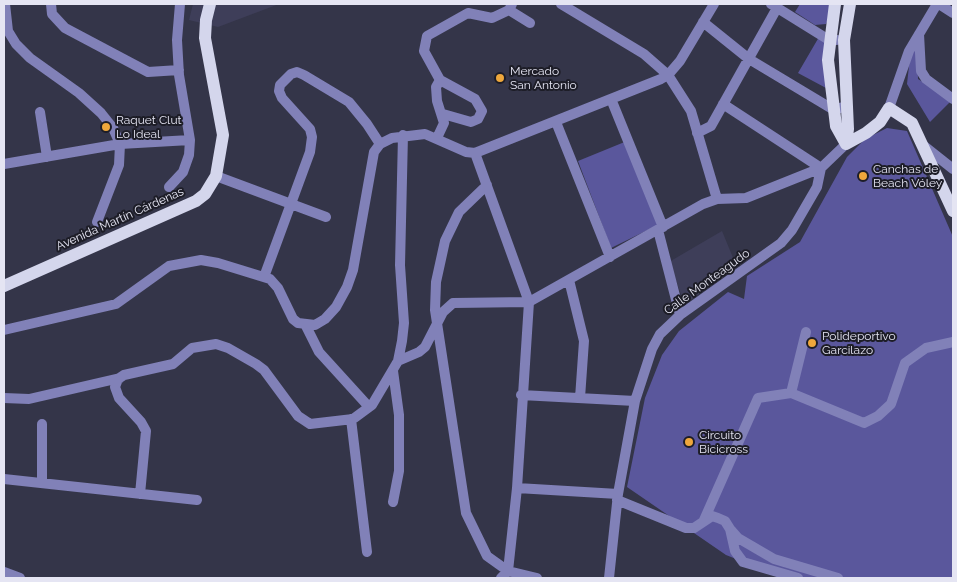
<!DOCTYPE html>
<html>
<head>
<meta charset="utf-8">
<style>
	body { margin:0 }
	#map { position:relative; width:957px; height:582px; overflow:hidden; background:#343549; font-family:Raleway,sans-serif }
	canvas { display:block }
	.frame { position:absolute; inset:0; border:5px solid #e5e5f3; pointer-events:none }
</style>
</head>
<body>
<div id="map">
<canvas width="957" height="582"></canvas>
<div class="frame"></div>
</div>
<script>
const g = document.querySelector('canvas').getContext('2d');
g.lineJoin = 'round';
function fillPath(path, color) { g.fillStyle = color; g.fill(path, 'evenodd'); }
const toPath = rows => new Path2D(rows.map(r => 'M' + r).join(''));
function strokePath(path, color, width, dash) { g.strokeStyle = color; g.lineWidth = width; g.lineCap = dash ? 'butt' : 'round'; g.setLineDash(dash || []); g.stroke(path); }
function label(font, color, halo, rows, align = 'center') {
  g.font = font + ' Raleway,sans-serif'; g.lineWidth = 4; g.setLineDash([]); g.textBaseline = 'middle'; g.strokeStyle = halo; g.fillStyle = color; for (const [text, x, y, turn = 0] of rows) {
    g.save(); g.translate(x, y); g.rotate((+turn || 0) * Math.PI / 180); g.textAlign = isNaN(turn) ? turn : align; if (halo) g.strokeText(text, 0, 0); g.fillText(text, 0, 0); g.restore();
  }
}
fillPath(toPath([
	[193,4,279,4,218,27,189,20],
	[722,231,736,265,692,299,686,300,682,297,669,262]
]), '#3e3e59');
fillPath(toPath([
	[800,4,832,4,828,20,826,24,815,25,795,12],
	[819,37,827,40,826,88,798,73],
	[917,47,918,79,952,100,930,122,907,84,910,57],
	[887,128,907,131,953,237,953,578,784,578,726,555,627,487,645,398,662,355,679,331,728,292,744,299,747,276,800,242,847,157,865,139],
	[627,141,662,223,611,248,578,161]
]), '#5a579c');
strokePath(toPath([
	[5,4,8,31,16,44,30,58,79,93,101,113,113,128,120,144,119,165,97,222],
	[51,4,52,14,65,28,148,72,179,70],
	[561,4,644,54,668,75,691,111,717,199],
	[771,4,829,40,837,40],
	[939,4,953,13],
	[509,10,530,23],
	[703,22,749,59,834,110,846,106],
	[919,34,921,71,926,79,953,99],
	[440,80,475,99,482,111,478,119,471,122,443,114],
	[611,99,663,227],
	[723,104,821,168],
	[889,108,909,51,937,4],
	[40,112,47,157],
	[556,122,610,257],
	[697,133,711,126,777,8],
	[437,138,444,123,437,101,436,87,440,80,424,51,427,36,468,13,492,18,509,10,512,4],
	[924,146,953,169],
	[475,153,529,302,517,488,508,571,537,578],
	[4,164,120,144,190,140],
	[216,176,326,217],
	[487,185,459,212,445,241,436,282,435,310,466,513,487,556,508,571,501,578],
	[169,187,183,172,189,155,190,140,179,75,177,40,180,4],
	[658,230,680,315],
	[264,277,310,152,312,137,310,129,282,98,279,91,280,85,291,74,297,72,304,75,349,102,367,124,380,144],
	[569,280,584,341,580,398],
	[306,326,319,352,369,407],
	[4,330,116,304,169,266,201,260,218,263,270,279,278,288,293,319,298,323,315,325,325,319,336,307,347,287,353,270,374,152,380,144,392,138,425,134,466,152,475,153,661,79,668,75,680,61,714,4],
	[398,361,419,352,425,347,443,312,453,303,529,302,703,204,717,199,746,198,821,168,846,144],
	[393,371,399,415,399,471,393,502],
	[791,393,806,332],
	[521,395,635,401],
	[4,398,29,399,120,378],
	[351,419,367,552],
	[4,479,197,500],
	[42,483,42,424],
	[517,488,618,494],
	[140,494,146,431,141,422,119,398,115,387,118,379,124,375,173,364,192,348,216,344,228,348,256,364,264,370,298,416,310,424,353,419,372,405,398,361,402,341,404,323,400,265,403,135],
	[617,500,686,528,694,528,712,516,718,518,725,521,730,529,735,551,743,562,798,578],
	[704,520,758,398,791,393,864,423,878,416,891,404,905,363,926,348,953,342],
	[731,530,738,538,774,559,838,578],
	[4,572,20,578],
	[609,578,618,494,635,401,652,349,660,334,680,315,781,243,792,230,817,187,821,168]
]), '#8181b8', 10);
strokePath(toPath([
	[835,4,828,60,836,126,846,144],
	[846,144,866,133,880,122,889,108,912,123,953,211],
	[846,144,848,129,844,40,850,4],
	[4,286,196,201,205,194,216,176,223,135,205,38,206,20,210,4]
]), '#d4d6ec', 12);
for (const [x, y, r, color] of [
	[500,78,5,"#eea73c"],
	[106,127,5,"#eea73c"],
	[863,176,5,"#eea73c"],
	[812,343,5,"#eea73c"],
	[689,442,5,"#eea73c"]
]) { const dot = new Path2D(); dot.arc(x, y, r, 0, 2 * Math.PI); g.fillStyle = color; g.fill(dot); strokePath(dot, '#1d1d27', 2); }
label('12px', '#e5e5f3', '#1d1d27', [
	["Mercado",510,71],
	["San Antonio",510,85],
	["Raquet Clut",116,120],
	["Lo Ideal",116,134],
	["Canchas de",873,169],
	["Beach Vóley",873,183],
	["Polideportivo",822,336],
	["Garcilazo",822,350],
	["Circuito",699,435],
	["Bicicross",699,449]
], 'left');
label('12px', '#e5e5f3', '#1d1d27', [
	["Avenida Martín Cárdenas",120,219,-24],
	["Calle Monteagudo",707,282,-36]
]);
</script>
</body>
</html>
